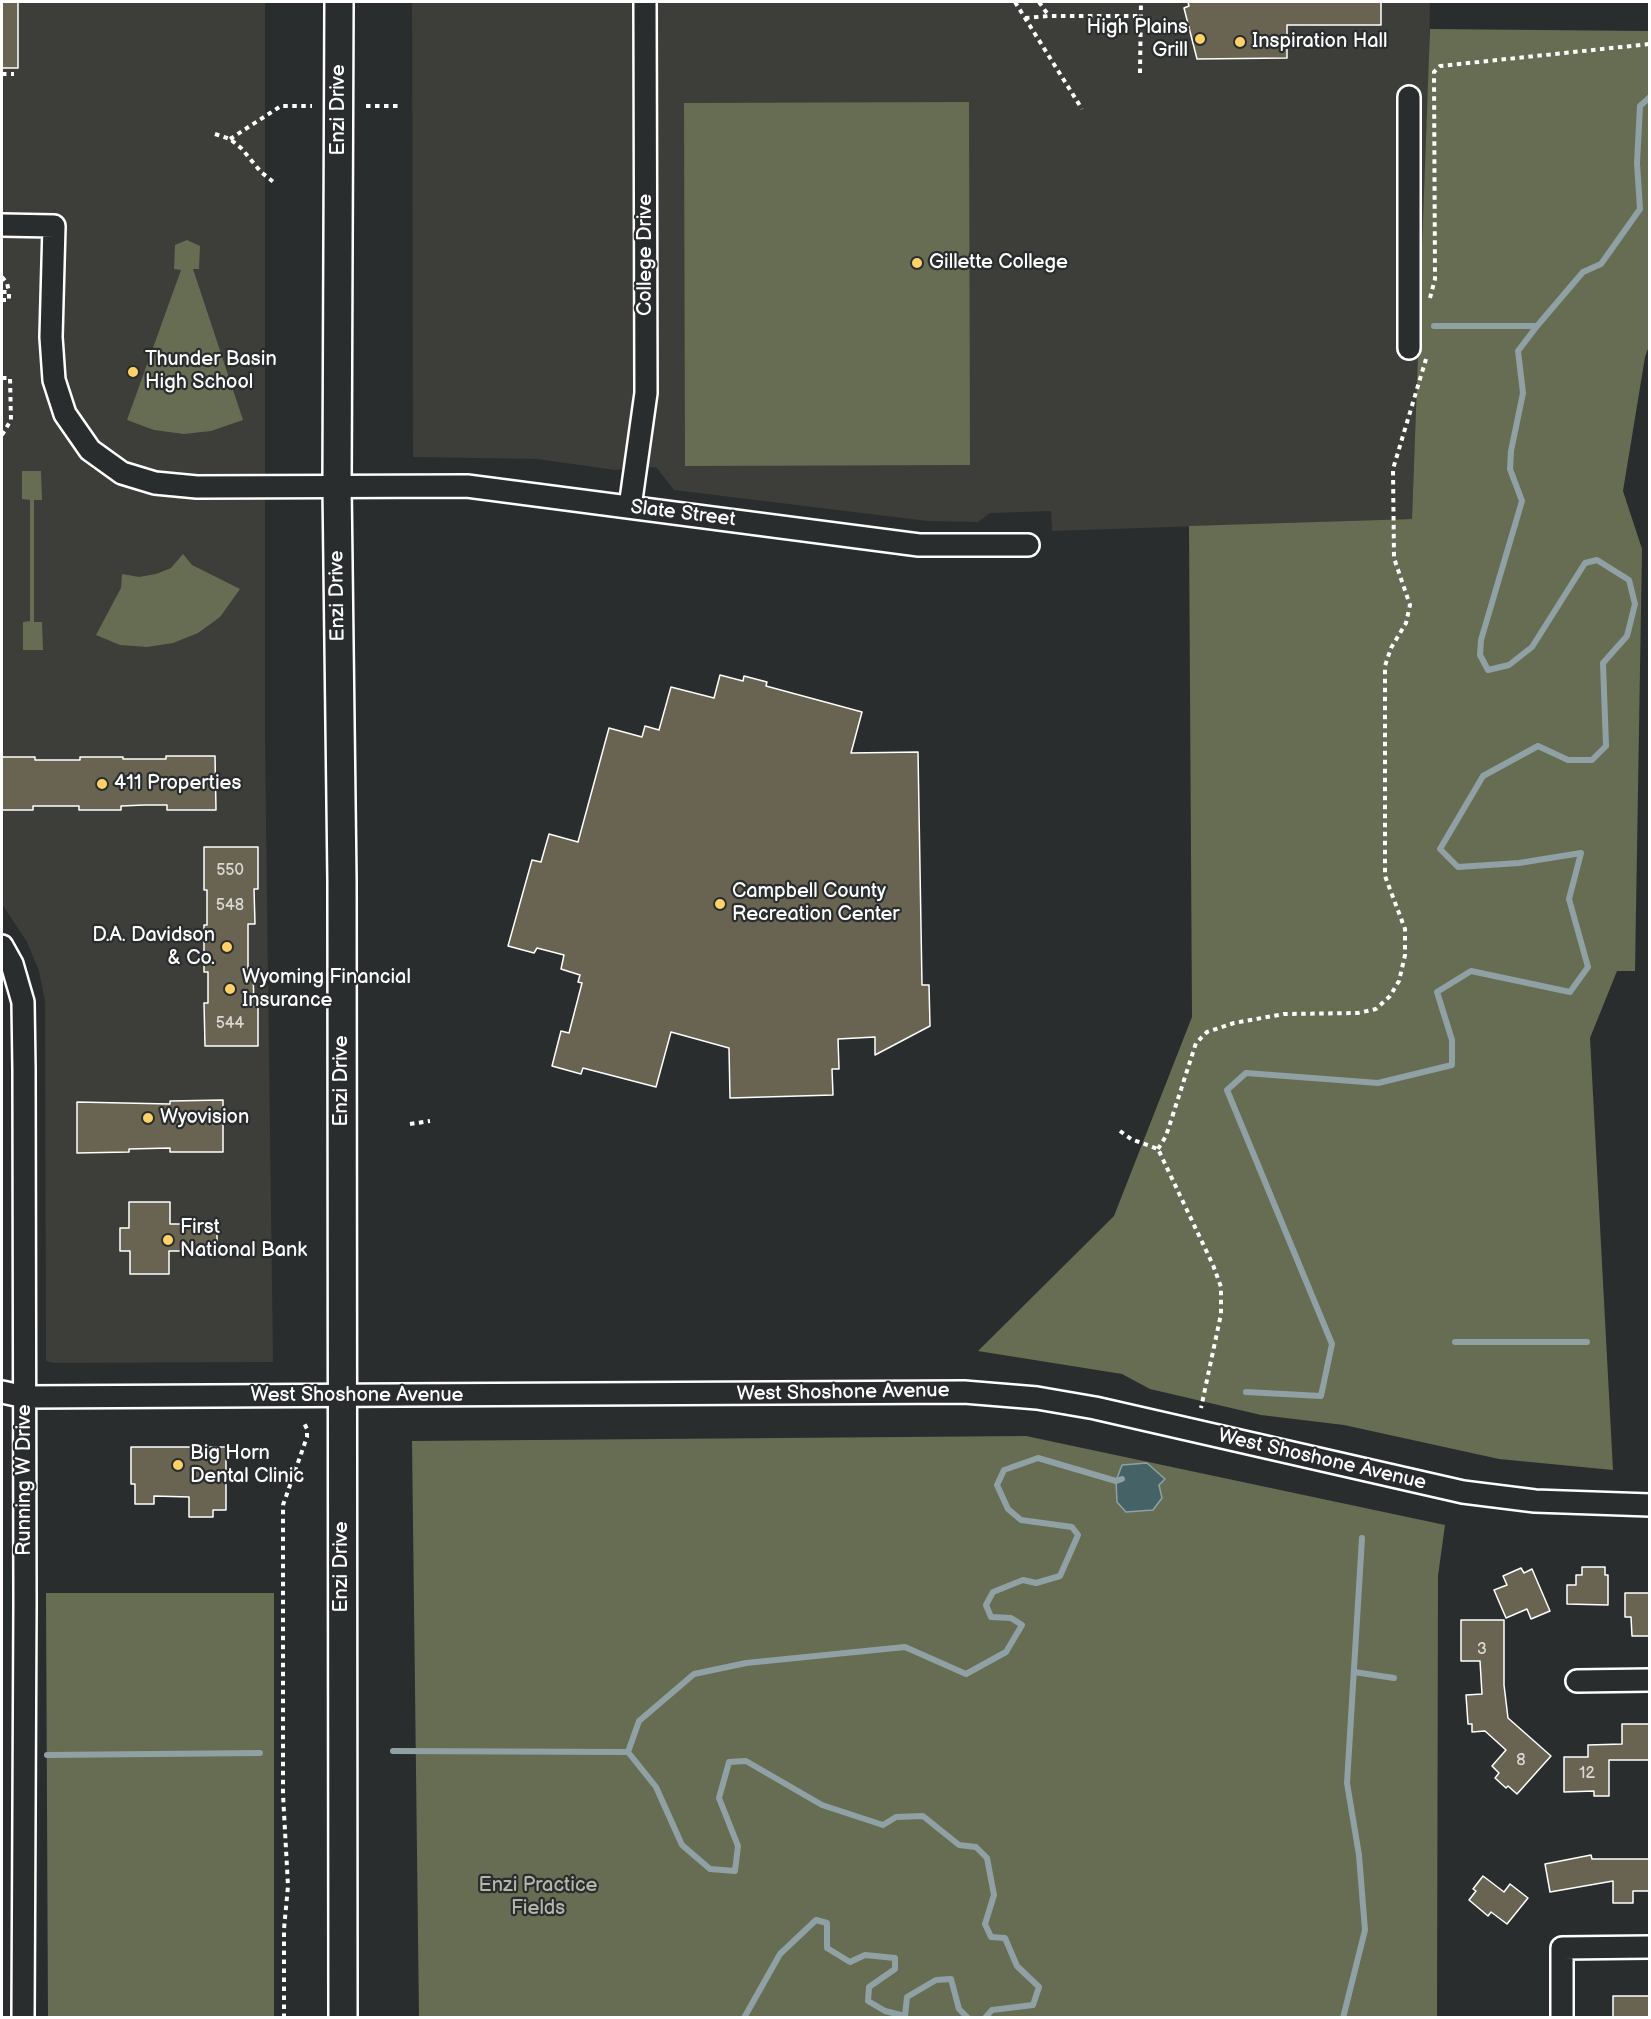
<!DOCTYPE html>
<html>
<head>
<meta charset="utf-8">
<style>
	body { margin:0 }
	#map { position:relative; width:1651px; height:2019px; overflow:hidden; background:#2a2d2e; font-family:"Balsamiq Sans",sans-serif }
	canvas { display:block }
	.frame { position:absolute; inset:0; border:3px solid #fff; pointer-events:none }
</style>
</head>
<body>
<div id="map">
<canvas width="1651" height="2019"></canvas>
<div class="frame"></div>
</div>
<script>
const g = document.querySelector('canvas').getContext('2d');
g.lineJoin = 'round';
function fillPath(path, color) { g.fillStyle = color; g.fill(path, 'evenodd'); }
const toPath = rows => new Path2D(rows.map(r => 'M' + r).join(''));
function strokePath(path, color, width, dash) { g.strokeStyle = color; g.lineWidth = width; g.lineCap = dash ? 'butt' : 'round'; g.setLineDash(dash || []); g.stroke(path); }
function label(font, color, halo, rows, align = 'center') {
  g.font = font + ' "Balsamiq Sans",sans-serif'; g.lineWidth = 4.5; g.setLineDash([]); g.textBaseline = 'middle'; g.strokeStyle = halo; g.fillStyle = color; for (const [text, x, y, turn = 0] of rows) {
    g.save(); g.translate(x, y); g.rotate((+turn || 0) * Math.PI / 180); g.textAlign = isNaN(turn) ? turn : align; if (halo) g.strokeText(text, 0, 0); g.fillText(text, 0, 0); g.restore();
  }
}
fillPath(toPath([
	[2,2,265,2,265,742,273,1362,55,1363,46,1361,45,1002,39,971,27,942,2,904],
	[412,2,1430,2,1429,69,1412,519,1052,531,1051,511,990,513,978,522,927,521,674,490,656,467,615,470,537,459,413,457]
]), '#3d3d39');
fillPath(toPath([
	[1430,29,1649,31,1649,346,1645,357,1623,491,1642,549,1635,971,1617,971,1590,1038,1613,1470,1499,1459,1344,1425,1261,1415,1150,1389,1122,1374,978,1351,1114,1216,1192,1017,1189,526,1412,519],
	[969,102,970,465,685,466,684,103],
	[187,240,200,246,199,269,193,269,243,420,211,431,184,434,154,430,127,420,181,270,174,269,175,245],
	[22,471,41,471,42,500,34,500,34,622,42,622,43,650,23,650,23,622,30,621,30,500,22,499],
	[183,554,192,565,240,589,220,617,198,633,173,643,147,647,120,645,96,635,121,588,122,574,139,577,156,574,171,568],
	[1026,1436,1445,1525,1438,1576,1437,2017,419,2017,412,1441],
	[46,1593,274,1593,274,2017,48,2017]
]), '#676d53');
const water = toPath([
	[1147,1463,1165,1479,1159,1485,1162,1498,1153,1510,1126,1512,1117,1502,1116,1481,1122,1465,1147,1463]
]);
fillPath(water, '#456367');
strokePath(water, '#8fa1a4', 1.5);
strokePath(toPath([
	[1434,326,1537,326],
	[1455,1342,1587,1342],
	[1246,1392,1321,1396,1332,1344,1227,1090,1246,1073,1378,1083,1452,1065,1452,1040,1437,992,1471,971,1570,992,1588,967,1569,899,1581,853,1519,863,1458,867,1440,849,1483,776,1538,746,1568,760,1592,760,1606,746,1603,663,1627,636,1635,604,1629,580,1597,560,1585,563,1532,647,1509,665,1488,670,1480,655,1481,640,1522,501,1510,469,1511,451,1523,393,1518,351,1537,326,1583,272,1601,264,1640,209,1637,163,1640,106,1650,97],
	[1354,1672,1394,1678],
	[393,1751,628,1752],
	[47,1755,260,1753],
	[744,2018,780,1954,816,1920,827,1923,827,1948,850,1962,865,1955,895,1958,895,1969,869,1987,868,2001,885,2011,905,2016,907,1997,936,1980,951,1979,959,2009,968,2018],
	[985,2018,992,2010,1033,2005,1039,1987,1017,1966,1005,1938,991,1937,985,1924,994,1895,987,1858,976,1847,959,1845,923,1816,896,1817,883,1825,822,1805,746,1761,729,1762,719,1798,738,1846,735,1871,710,1869,682,1845,656,1787,628,1752,639,1721,694,1674,746,1663,905,1647,966,1674,1006,1652,1022,1625,1011,1618,991,1617,986,1605,993,1592,1023,1580,1036,1583,1060,1576,1078,1535,1072,1527,1021,1520,1008,1509,997,1485,1004,1470,1038,1458,1116,1481,1122,1479],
	[1343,2018,1365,1930,1359,1855,1347,1783,1362,1538]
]), '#8fa1a4', 6);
const building = toPath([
	[2,2,18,2,18,68,2,68,2,2],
	[1188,2,1381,2,1381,25,1287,25,1287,58,1197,59,1184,8,1189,6,1188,2],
	[720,675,743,681,744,676,767,682,766,686,862,712,851,753,918,752,922,985,929,985,930,1026,875,1055,875,1037,838,1039,839,1069,832,1069,833,1095,730,1098,729,1048,671,1032,656,1087,583,1068,581,1074,552,1066,561,1031,569,1033,582,983,578,982,580,975,561,969,564,955,537,948,534,953,508,946,532,860,541,862,549,834,578,842,609,728,642,737,645,726,659,730,671,687,714,698,720,675],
	[166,756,215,756,216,810,167,810,167,805,144,805,121,806,121,810,79,810,79,806,33,806,33,810,2,810,2,757,35,757,35,760,80,760,80,757,123,757,123,759,166,759,166,756],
	[204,847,258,847,258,889,254,889,255,924,248,924,248,971,253,971,254,1006,258,1006,258,1046,205,1046,204,1003,208,1003,208,972,204,972,204,925,207,925,207,890,204,890,204,847],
	[223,1100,223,1152,170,1152,170,1148,129,1149,129,1152,77,1153,77,1102,170,1104,170,1101,223,1100],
	[129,1202,170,1202,170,1224,217,1224,217,1251,169,1251,169,1274,130,1274,130,1251,120,1251,120,1228,129,1228,129,1202],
	[131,1447,226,1447,226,1510,213,1510,213,1517,189,1517,189,1497,154,1496,154,1504,135,1504,135,1484,131,1484,131,1447],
	[1582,1567,1605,1567,1605,1575,1608,1575,1608,1605,1567,1604,1567,1585,1576,1585,1576,1575,1582,1575,1582,1567],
	[1521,1568,1524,1573,1532,1569,1550,1611,1531,1619,1527,1609,1506,1618,1494,1590,1507,1585,1503,1576,1521,1568],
	[1625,1593,1650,1593,1650,1636,1632,1636,1631,1617,1625,1617,1625,1593],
	[1461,1620,1504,1620,1504,1685,1508,1718,1551,1756,1517,1794,1508,1786,1506,1788,1495,1778,1499,1773,1492,1766,1506,1750,1485,1731,1472,1732,1472,1724,1468,1724,1466,1695,1482,1694,1480,1661,1461,1661,1461,1620],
	[1622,1724,1650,1724,1650,1760,1609,1760,1609,1796,1594,1796,1594,1791,1564,1792,1564,1757,1588,1757,1588,1745,1622,1744,1622,1724],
	[1591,1855,1592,1859,1650,1859,1650,1891,1633,1891,1633,1903,1613,1903,1613,1881,1550,1892,1545,1864,1591,1855],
	[1483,1876,1504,1892,1510,1884,1528,1898,1507,1924,1491,1912,1488,1916,1469,1900,1476,1891,1473,1889,1483,1876],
	[1613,1996,1650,1996,1650,2018,1613,2018,1613,1996]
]);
fillPath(building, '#696352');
strokePath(building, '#fff', 1.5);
const minor = toPath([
	[1409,97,1409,348],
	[2,225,54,226,51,337,54,380,65,414,90,450,122,473,155,483,197,487,467,486,919,545,1028,545],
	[630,507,646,393,645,2],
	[2,946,12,964,23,1002,24,1069,25,1603,23,2018],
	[2,1392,25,1397,964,1392,1037,1398,1095,1408,1463,1492,1535,1501,1650,1505],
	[1577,1681,1650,1680],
	[1562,2018,1562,1948,1650,1947]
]);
const major = toPath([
	[339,2,337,486,342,881,343,2018]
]);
strokePath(minor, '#fff', 26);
strokePath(major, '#fff', 32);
strokePath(toPath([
	[1015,2,1082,109],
	[1039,2,1049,16],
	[1025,18,1049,16,1141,16],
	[1140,73,1141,2],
	[2,74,14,74],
	[366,106,402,106],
	[215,134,230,139,241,148,261,172,276,184],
	[230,139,281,106,312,106],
	[2,277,7,283,9,292],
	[2,292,9,292,9,300,2,300],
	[1430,298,1435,279,1434,72,1440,66,1650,44],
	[2,378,10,378,11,420,2,435],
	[410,1124,430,1121],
	[1120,1131,1131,1139,1158,1149,1213,1265,1221,1287,1221,1314,1201,1408],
	[1158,1149,1166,1136,1196,1043,1207,1032,1234,1023,1284,1014,1358,1013,1376,1009,1390,996,1399,981,1405,955,1405,929,1385,876,1385,666,1391,648,1406,623,1410,605,1394,558,1393,469,1426,359],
	[284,2018,284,1929,288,1886,283,1794,283,1505,307,1437,307,1429,303,1421]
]), '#fff', 4, [4.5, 4.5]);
strokePath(minor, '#2a2d2e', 21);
strokePath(major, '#2a2d2e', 27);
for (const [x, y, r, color] of [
	[1200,39,6,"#ffd166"],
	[1240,42,6,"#ffd166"],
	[917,263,6,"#ffd166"],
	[133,372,6,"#ffd166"],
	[102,784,6,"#ffd166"],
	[720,904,6,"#ffd166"],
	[227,947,6,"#ffd166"],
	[230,989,6,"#ffd166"],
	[148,1118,6,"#ffd166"],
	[168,1240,6,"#ffd166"],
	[178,1465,6,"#ffd166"]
]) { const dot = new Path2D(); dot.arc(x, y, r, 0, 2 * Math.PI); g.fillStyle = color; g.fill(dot); strokePath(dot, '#2a2d2e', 2); }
label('16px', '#dad8d4', null, [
	["550",230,871],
	["548",230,906],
	["544",230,1024],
	["3",1482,1650],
	["8",1521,1761],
	["12",1587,1774]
]);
label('20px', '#fff', '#2a2d2e', [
	["High Plains",1188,28,"right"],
	["Grill",1188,51,"right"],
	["Inspiration Hall",1252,42],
	["Gillette College",929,263],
	["Thunder Basin",145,360],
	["High School",145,383],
	["411 Properties",114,784],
	["Campbell County",732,892],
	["Recreation Center",732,915],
	["D.A. Davidson",215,936,"right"],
	["& Co.",215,959,"right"],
	["Wyoming Financial",242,978],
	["Insurance",242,1001],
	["Wyovision",160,1118],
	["First",180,1228],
	["National Bank",180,1251],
	["Big Horn",190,1454],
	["Dental Clinic",190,1477]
], 'left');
label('20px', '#fff', '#2a2d2e', [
	["Enzi Drive",339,110,-90],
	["College Drive",646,255,-90],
	["Slate Street",683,514,7],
	["Enzi Drive",338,596,-91],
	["Enzi Drive",342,1081,-90],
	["West Shoshone Avenue",843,1393,-1],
	["West Shoshone Avenue",357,1396],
	["West Shoshone Avenue",1322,1460,13],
	["Running W Drive",25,1480,-90],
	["Enzi Drive",342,1567,-90]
]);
label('20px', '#b3b6a9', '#2a2d2e', [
	["Enzi Practice",538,1886],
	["Fields",538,1909]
]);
</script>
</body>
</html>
